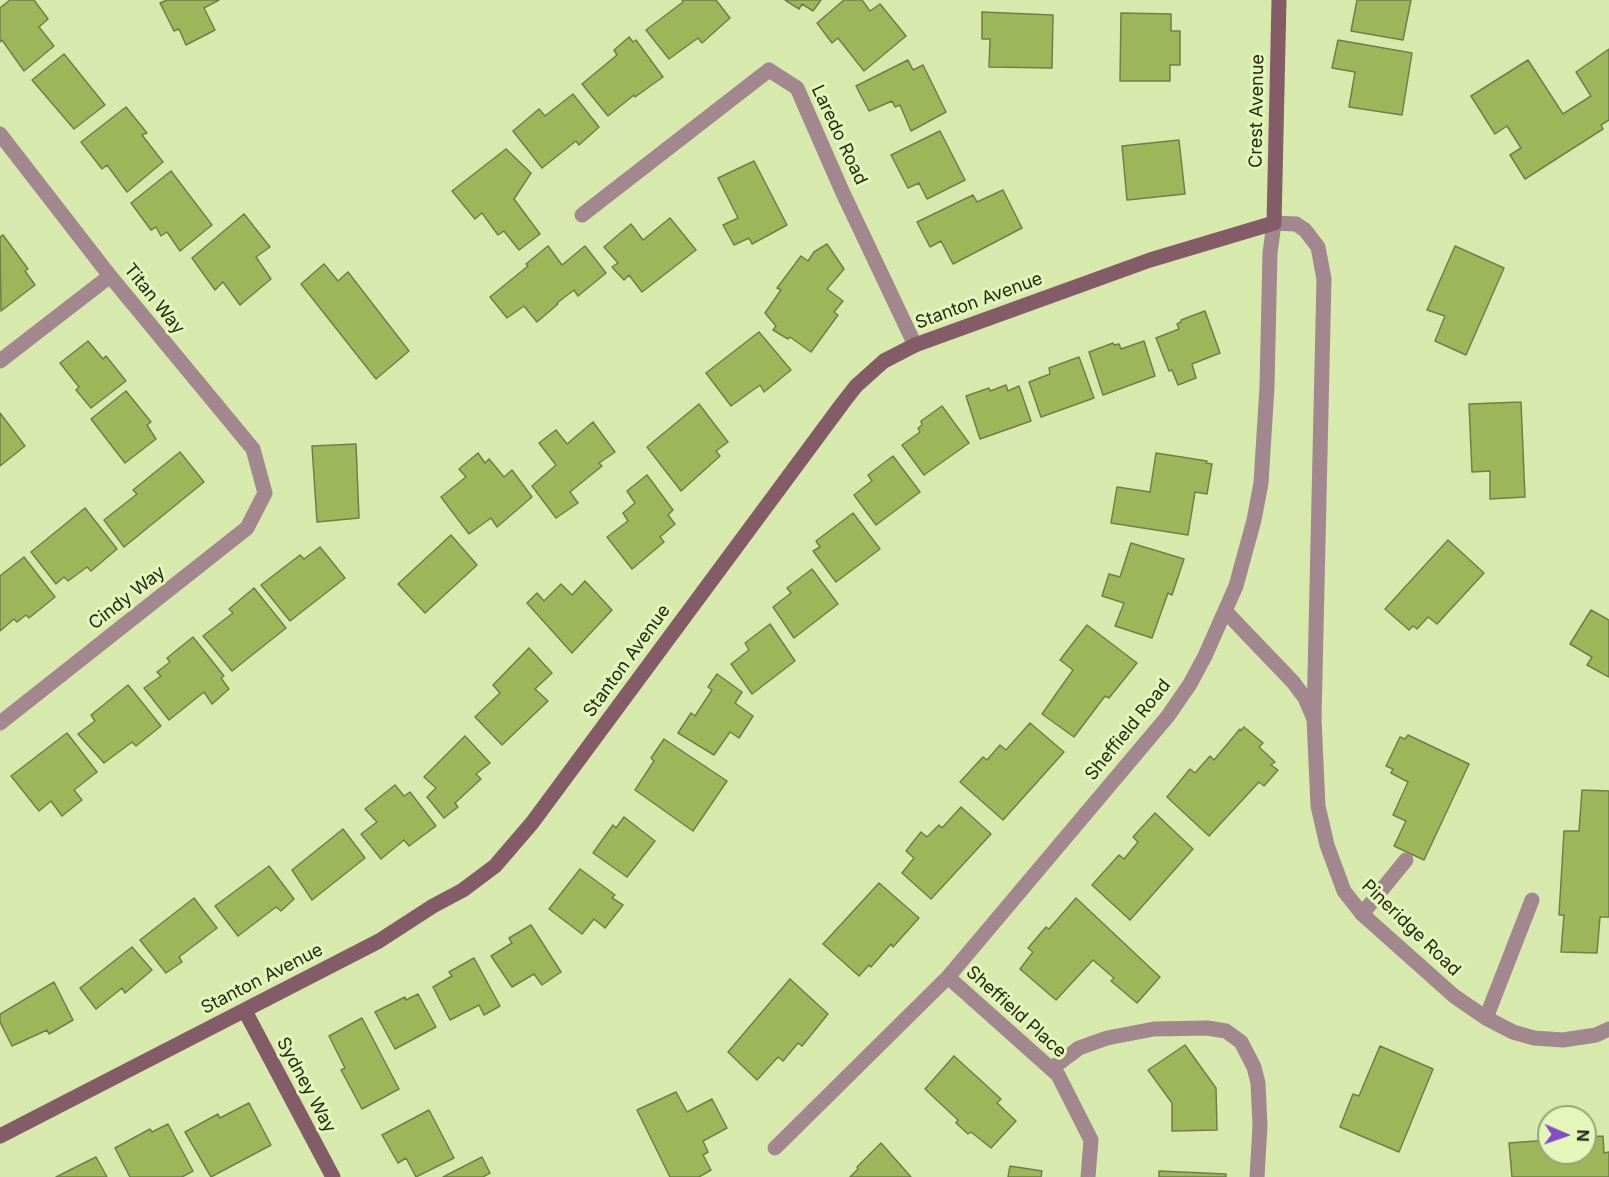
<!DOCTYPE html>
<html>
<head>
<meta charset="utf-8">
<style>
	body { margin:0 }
	#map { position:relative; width:1609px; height:1177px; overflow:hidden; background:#d7e9ad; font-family:Inter,sans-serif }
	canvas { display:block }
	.north { position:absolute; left:1537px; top:1105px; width:60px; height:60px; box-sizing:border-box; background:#e4f6ba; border:2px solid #97a477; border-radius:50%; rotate:92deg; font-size:16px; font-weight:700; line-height:24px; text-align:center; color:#242a13 }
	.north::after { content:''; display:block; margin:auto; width:21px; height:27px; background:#834dc5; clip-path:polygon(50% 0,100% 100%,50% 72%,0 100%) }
</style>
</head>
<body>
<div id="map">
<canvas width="1609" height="1177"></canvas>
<div class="north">N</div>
</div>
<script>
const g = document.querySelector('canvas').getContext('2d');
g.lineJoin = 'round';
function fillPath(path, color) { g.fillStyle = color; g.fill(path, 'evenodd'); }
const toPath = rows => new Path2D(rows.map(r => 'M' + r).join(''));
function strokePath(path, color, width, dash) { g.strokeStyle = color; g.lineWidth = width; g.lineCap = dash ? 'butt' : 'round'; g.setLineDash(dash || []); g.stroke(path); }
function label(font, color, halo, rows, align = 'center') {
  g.font = font + ' Inter,sans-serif'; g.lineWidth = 6; g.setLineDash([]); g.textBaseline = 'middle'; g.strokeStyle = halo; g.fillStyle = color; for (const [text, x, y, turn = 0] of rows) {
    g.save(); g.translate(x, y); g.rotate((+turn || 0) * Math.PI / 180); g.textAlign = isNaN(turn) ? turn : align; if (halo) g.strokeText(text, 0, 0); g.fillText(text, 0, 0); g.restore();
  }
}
const building = toPath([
	[10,0,34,0,48,19,39,27,54,46,24,71,2,40,0,42,0,8,10,0],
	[167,0,219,0,204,8,215,30,186,45,179,29,174,31,160,3,167,0],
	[682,0,716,0,730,18,702,43,698,38,669,59,646,30,683,2,682,0],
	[785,0,821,0,813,11,802,4,799,9,785,0],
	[844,0,862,0,870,11,880,4,906,36,864,71,838,38,832,43,817,23,844,0],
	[1357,0,1411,0,1403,40,1351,31,1357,0],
	[982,12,1053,15,1052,68,989,67,990,39,982,39,982,12],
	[1121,13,1171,14,1171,31,1180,31,1180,65,1170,65,1170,81,1120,81,1121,13],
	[629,37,633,42,636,40,663,77,635,97,634,95,608,116,582,84,617,55,614,50,629,37],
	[1338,40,1412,53,1402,115,1349,107,1355,72,1332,68,1338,40],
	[1609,49,1609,120,1601,125,1603,129,1525,179,1510,155,1521,148,1507,126,1495,134,1471,96,1528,60,1563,114,1591,96,1576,72,1609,49],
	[64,54,105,105,74,129,32,80,64,54],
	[908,60,913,70,923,65,946,112,911,131,900,105,895,107,892,101,869,111,856,86,908,60],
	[573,94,599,127,579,145,576,141,542,168,513,131,539,109,545,116,573,94],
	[126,107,147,133,142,135,163,162,127,192,107,165,102,169,81,142,126,107],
	[940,131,965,180,927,199,919,183,908,188,891,155,940,131],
	[1179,140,1185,194,1127,200,1122,146,1179,140],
	[506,149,531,173,514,199,540,234,519,250,504,231,498,235,482,213,475,219,452,191,506,149],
	[754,161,787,225,752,244,749,238,734,245,723,225,738,218,718,178,754,161],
	[171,171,212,225,180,251,167,232,161,236,156,227,151,230,131,203,171,171],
	[1003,190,1022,228,953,264,941,241,930,247,917,222,973,195,977,202,1003,190],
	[244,214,270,247,256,257,271,279,240,305,223,282,215,290,192,258,244,214],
	[670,218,696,250,642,292,629,275,624,280,612,267,618,263,604,247,631,224,643,240,670,218],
	[3,235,28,269,25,271,35,285,1,311,0,237,3,235],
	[827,244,844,269,827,289,843,301,834,312,838,315,811,352,790,337,788,339,773,330,776,326,765,313,781,290,777,288,801,256,808,261,814,252,827,244],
	[548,246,562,265,585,246,606,273,578,296,574,290,557,303,558,304,537,322,524,306,507,318,490,297,528,266,526,264,548,246],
	[1455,246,1504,268,1466,355,1435,341,1445,316,1427,310,1455,246],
	[324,264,338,281,348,272,409,351,376,379,301,284,324,264],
	[1205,311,1220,353,1192,364,1196,378,1178,385,1172,370,1169,371,1156,338,1179,329,1177,324,1181,322,1181,320,1205,311],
	[759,332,791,370,764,392,760,385,731,406,706,373,759,332],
	[88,341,103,359,106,356,126,381,91,408,76,390,79,387,60,363,88,341],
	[1144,341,1155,376,1103,395,1089,352,1113,343,1114,345,1119,344,1121,349,1144,341],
	[1079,357,1094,398,1041,417,1029,382,1050,374,1049,368,1079,357],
	[1006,385,1008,391,1019,386,1031,421,980,439,966,396,989,388,990,391,1006,385],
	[126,391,151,422,147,425,156,439,125,463,91,419,126,391],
	[1521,402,1525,497,1490,499,1490,471,1472,472,1469,404,1521,402],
	[699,404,728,442,716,451,720,456,681,491,647,447,699,404],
	[942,406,969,443,924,475,902,445,920,432,918,428,922,425,921,421,942,406],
	[0,413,25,446,0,466,0,413],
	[593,422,615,452,599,463,602,466,570,492,578,503,556,518,532,486,556,465,539,443,556,430,567,444,593,422],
	[356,444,359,518,317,522,312,446,356,444],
	[180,452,204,482,124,547,104,520,137,494,133,490,180,452],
	[478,453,485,463,489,459,504,477,512,470,532,497,497,527,491,518,469,534,441,497,466,477,459,469,478,453],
	[1156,453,1207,461,1206,463,1212,464,1207,494,1195,492,1188,535,1111,523,1117,487,1150,492,1156,453],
	[893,456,920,492,876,525,854,495,872,481,868,475,893,456],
	[647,475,673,510,668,515,675,524,660,537,664,542,632,569,607,537,628,521,623,513,635,503,627,491,647,475],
	[85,508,117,549,91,571,87,567,68,581,64,577,56,584,31,552,85,508],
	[853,513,880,549,836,582,813,551,820,547,816,541,853,513],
	[451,535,477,565,425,613,398,584,451,535],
	[1448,540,1484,573,1437,624,1428,617,1417,629,1413,626,1409,630,1385,609,1448,540],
	[1131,543,1184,559,1172,595,1168,593,1152,638,1115,626,1124,603,1102,596,1109,574,1120,577,1131,543],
	[320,547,345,578,290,621,261,585,300,555,304,559,320,547],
	[24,557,55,597,29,618,26,615,17,622,14,619,0,631,0,576,24,557],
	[812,569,838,604,794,638,773,607,791,593,787,588,812,569],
	[585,581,612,610,572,653,527,603,537,593,544,601,561,584,572,595,585,581],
	[254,588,286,628,232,671,203,636,233,613,229,609,254,588],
	[1591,610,1609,620,1609,677,1587,665,1592,657,1570,644,1591,610],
	[770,624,795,661,752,694,731,664,749,650,745,643,770,624],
	[1087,625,1137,663,1109,698,1105,696,1074,737,1042,714,1073,670,1060,660,1087,625],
	[193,637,224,676,221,678,229,689,212,704,204,692,169,720,144,688,161,676,157,672,170,662,167,658,193,637],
	[529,648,552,673,535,689,548,701,502,745,475,717,500,693,493,685,529,648],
	[717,674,742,692,735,703,753,716,739,738,730,732,714,755,678,733,691,713,695,716,712,690,708,687,717,674],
	[128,685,161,726,136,746,132,742,104,763,78,734,95,721,91,715,128,685],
	[1030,723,1064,752,1003,820,960,782,983,757,987,760,1000,745,1006,750,1030,723],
	[1244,727,1263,743,1259,747,1275,762,1271,765,1278,770,1264,786,1259,782,1209,836,1167,797,1190,769,1195,773,1210,756,1214,760,1240,729,1241,731,1244,727],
	[67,733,97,772,74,790,82,800,62,816,51,801,39,811,11,776,67,733],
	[1408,735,1469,764,1424,860,1394,846,1406,821,1393,815,1408,782,1391,773,1393,769,1386,766,1400,737,1405,739,1408,735],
	[465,736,490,763,476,774,481,779,455,803,458,807,444,818,427,797,436,788,424,777,465,736],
	[664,739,727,781,693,831,635,790,654,761,651,758,664,739],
	[395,785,404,796,410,792,436,826,409,846,404,840,381,859,361,834,377,822,365,809,395,785],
	[1582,790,1609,791,1609,917,1600,917,1597,953,1561,952,1564,915,1559,915,1564,831,1579,831,1582,790],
	[961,807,991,834,931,899,902,873,914,858,906,851,921,832,927,837,939,825,942,828,961,807],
	[1155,813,1193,849,1130,920,1092,885,1119,855,1124,859,1138,842,1133,837,1155,813],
	[624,817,655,841,627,877,593,853,613,825,616,828,624,817],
	[343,829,365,858,312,900,292,870,343,829],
	[269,866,294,899,281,911,276,907,238,936,215,906,269,866],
	[580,869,615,895,612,898,623,905,605,928,594,919,582,934,549,909,580,869],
	[879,883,919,918,893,947,891,944,871,967,869,965,859,976,823,944,879,883],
	[194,898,217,928,179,957,182,962,166,973,140,940,194,898],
	[1076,898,1160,977,1137,1003,1111,981,1114,978,1093,960,1056,1000,1020,969,1033,952,1028,948,1046,927,1049,929,1076,898],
	[531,925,561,972,542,985,534,974,512,987,491,956,512,943,509,938,531,925],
	[132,947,152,970,125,993,122,988,96,1009,80,988,132,947],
	[474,958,500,1006,484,1015,479,1005,450,1020,433,987,452,976,449,972,474,958],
	[790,979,828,1014,802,1046,798,1043,783,1061,778,1057,757,1080,728,1052,790,979],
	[54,982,73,1020,49,1034,47,1030,12,1046,0,1022,0,1014,54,982],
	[418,994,436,1027,395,1049,375,1012,405,997,406,1000,418,994],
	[362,1018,399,1089,362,1109,341,1070,345,1068,329,1036,362,1018],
	[1185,1045,1216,1088,1217,1130,1172,1131,1172,1103,1148,1070,1185,1045],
	[1380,1046,1433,1069,1399,1152,1340,1127,1353,1094,1359,1096,1380,1046],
	[954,1056,1001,1099,997,1103,1016,1121,991,1148,971,1132,968,1134,956,1123,958,1120,925,1089,954,1056],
	[676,1092,687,1112,712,1099,727,1128,703,1141,708,1152,703,1155,711,1170,699,1177,670,1177,637,1110,676,1092],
	[249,1103,271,1145,211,1177,185,1132,218,1114,220,1118,249,1103],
	[429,1110,454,1158,416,1177,406,1158,398,1163,382,1135,429,1110],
	[168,1124,193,1171,182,1177,130,1177,115,1148,150,1129,152,1132,168,1124],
	[1603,1136,1604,1153,1609,1152,1609,1177,1512,1177,1509,1143,1549,1140,1549,1153,1585,1153,1585,1137,1603,1136],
	[881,1143,911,1177,850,1177,858,1169,857,1167,881,1143],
	[96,1157,107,1177,56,1177,96,1157],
	[482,1157,490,1173,483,1177,443,1177,482,1157],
	[1010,1166,1042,1171,1041,1177,1008,1177,1010,1166],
	[1159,1171,1226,1174,1226,1177,1159,1177,1159,1171]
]);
fillPath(building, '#9eb65a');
strokePath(building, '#707f48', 1.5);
strokePath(toPath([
	[1274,223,1296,224,1305,230,1318,247,1324,279,1314,719],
	[1362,914,1406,860],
	[1486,1018,1532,900]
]), '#a3878e', 15);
strokePath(toPath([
	[0,134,110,276,253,449,265,493,247,528,0,723],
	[582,215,769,70,797,88,842,191,915,345],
	[0,361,110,276],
	[1226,612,1293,682,1305,698,1314,719,1318,806,1327,845,1344,891,1362,914,1454,996,1486,1018,1513,1032,1534,1038,1563,1040,1596,1035,1609,1029],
	[948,977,1058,1075,1091,1140,1088,1177],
	[1051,1069,1079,1048,1107,1038,1154,1029,1207,1028,1226,1031,1241,1042,1254,1067,1258,1083,1260,1126,1257,1177],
	[775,1148,948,977,1168,716,1190,684,1205,656,1236,586,1254,520,1261,483,1267,387,1270,253,1274,223]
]), '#a3878e', 15);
strokePath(toPath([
	[245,1011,333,1177],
	[0,1136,379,941,433,906,463,890,495,866,532,823,842,404,856,386,884,361,915,345,1150,260,1274,223,1279,0]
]), '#845c67', 15);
label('18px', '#242a13', '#e4f6ba', [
	["Crest Avenue",1257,111,-89],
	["Laredo Road",839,135,65],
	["Titan Way",154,299,51],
	["Stanton Avenue",979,301,-20],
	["Cindy Way",127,598,-38],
	["Stanton Avenue",627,661,-54],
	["Sheffield Road",1128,730,-51],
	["Pineridge Road",1411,928,44],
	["Stanton Avenue",262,979,-27],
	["Sheffield Place",1016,1012,42],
	["Sydney Way",306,1085,62]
]);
</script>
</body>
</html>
